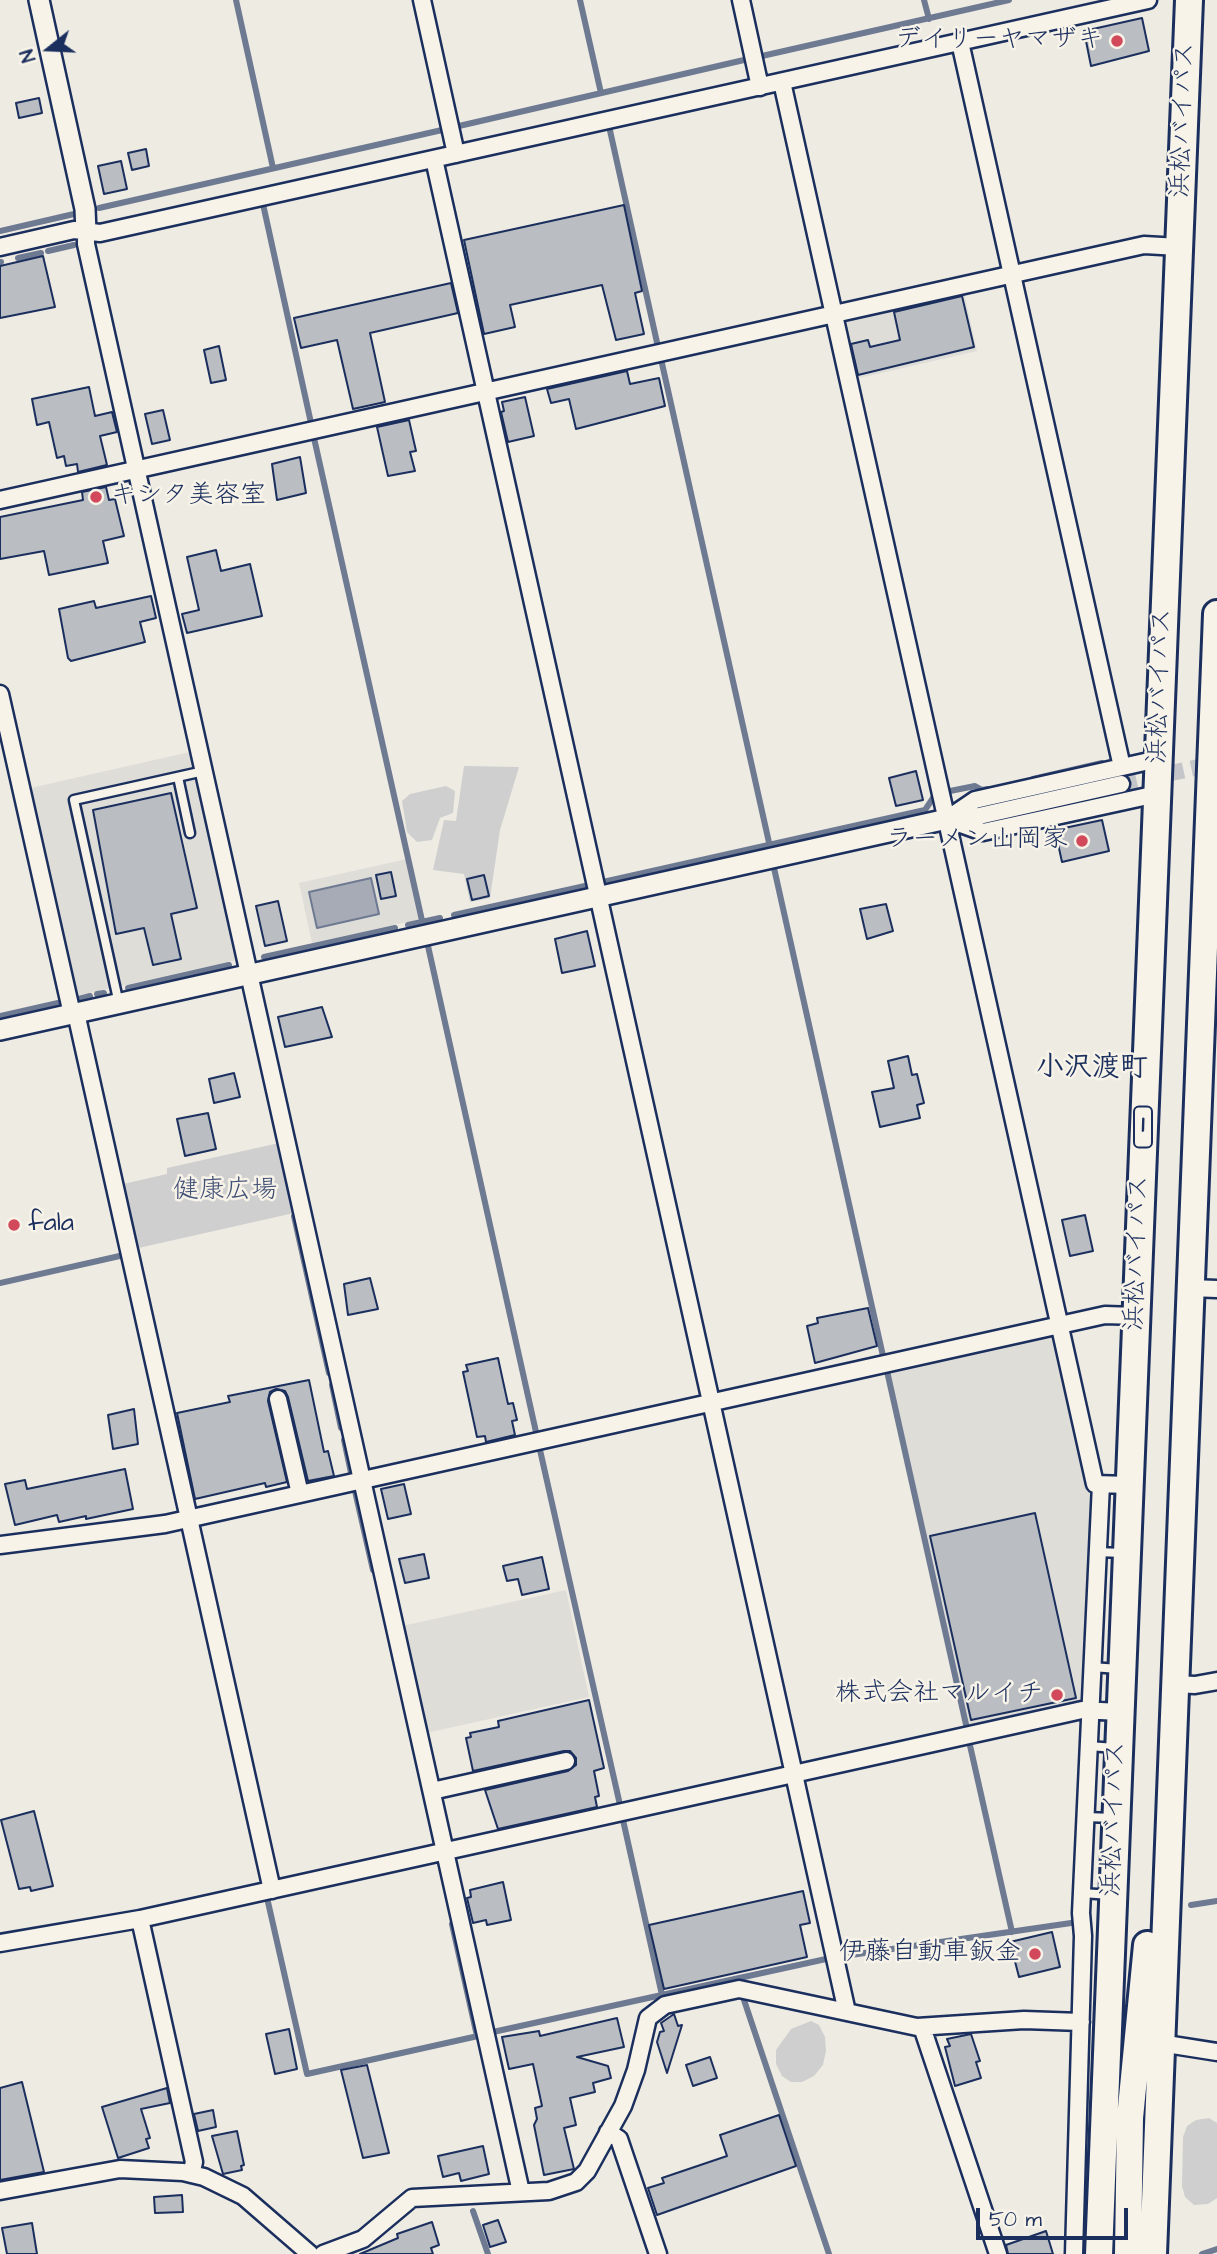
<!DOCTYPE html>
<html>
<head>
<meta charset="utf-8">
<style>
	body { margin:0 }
	#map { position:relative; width:1217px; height:2254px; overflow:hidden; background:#eeebe2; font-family:"Architects Daughter",sans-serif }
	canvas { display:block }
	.north { position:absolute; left:14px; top:14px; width:70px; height:70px; -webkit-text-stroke:5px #f7f3e8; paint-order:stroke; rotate:252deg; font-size:19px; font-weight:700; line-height:28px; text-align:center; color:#1b2f5e }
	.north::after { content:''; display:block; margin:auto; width:24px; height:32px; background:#1b2f5e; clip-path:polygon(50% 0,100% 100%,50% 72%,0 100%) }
	.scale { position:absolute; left:976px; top:2208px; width:152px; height:32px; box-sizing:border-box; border:4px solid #1b2f5e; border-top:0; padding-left:9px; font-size:21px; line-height:24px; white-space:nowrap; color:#1b2f5e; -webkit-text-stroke:5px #f7f3e8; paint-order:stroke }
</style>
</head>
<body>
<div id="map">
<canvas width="1217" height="2254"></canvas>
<div class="north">N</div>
<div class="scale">50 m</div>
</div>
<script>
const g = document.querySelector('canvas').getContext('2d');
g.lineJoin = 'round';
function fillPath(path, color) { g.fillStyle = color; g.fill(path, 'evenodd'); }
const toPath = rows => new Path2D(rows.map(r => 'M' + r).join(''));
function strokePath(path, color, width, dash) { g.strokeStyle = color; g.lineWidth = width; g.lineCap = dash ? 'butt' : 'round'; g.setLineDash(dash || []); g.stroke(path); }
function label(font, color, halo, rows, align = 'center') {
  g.font = font + ' "Architects Daughter","Klee One",sans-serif'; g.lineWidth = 5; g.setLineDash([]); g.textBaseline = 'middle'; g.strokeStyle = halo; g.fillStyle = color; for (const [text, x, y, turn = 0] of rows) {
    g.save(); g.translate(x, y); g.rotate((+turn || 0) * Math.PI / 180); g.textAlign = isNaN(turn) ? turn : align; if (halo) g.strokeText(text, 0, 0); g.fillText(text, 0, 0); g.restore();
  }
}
fillPath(toPath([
	[964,292,977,351,855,379,842,323,846,318],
	[190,752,237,960,72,997,26,789],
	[407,859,421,919,312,943,299,883],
	[1056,1334,1092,1496,1083,1703,968,1729,888,1371],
	[566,1590,589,1697,426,1733,402,1626]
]), '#deddd8');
fillPath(toPath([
	[464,766,519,767,500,830,490,898,470,902,464,874,433,870,444,820,456,821],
	[446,786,455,791,453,813,440,818,432,840,417,842,407,832,402,801,410,794],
	[279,1143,294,1213,134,1249,119,1185,167,1174,167,1168],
	[811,2021,819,2025,825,2037,826,2051,823,2065,814,2076,802,2082,791,2082,782,2076,776,2064,776,2050,791,2029],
	[1209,2118,1217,2123,1217,2198,1208,2204,1194,2205,1185,2197,1182,2186,1183,2137,1187,2126,1196,2120]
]), '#cfcfcf');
const water = toPath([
	[371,878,379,914,317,928,309,892,371,878]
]);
fillPath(water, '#a6abb5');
strokePath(water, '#6e7992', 2);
strokePath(toPath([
	[236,0,273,168],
	[580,0,601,93],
	[924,0,929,19],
	[762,56,1009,0],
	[459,126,744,60],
	[609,126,658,347],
	[263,204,311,423],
	[99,208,442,130],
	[0,231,74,214],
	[48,251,74,245],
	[18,258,41,253],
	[0,262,1,262],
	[661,359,770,847],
	[314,438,423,925],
	[1033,779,1102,763],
	[950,791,975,786,982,790,988,789],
	[774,868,883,1356],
	[603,882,925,810,933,798],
	[454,915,585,886],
	[408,925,440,918],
	[428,946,536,1432],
	[264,957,395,928],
	[128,988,229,965],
	[97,994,104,993],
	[79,999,90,996],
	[0,1016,58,1003],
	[294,1216,329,1373],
	[0,1283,124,1255],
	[887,1371,967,1729],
	[332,1385,341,1428],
	[344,1440,351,1473],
	[540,1450,620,1805],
	[355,1491,373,1570],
	[969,1741,1012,1932],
	[623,1820,662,1995],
	[268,1902,307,2074,478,2036],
	[1191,1905,1217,1901],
	[452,1924,477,2036],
	[844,1956,1078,1922],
	[743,1997,829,2254],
	[493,2032,826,1959],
	[473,2211,488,2254],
	[1202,2254,1217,2249]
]), '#6e7992', 6);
const building = toPath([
	[1142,18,1149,51,1091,66,1084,31,1142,18],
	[39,98,42,113,19,118,16,103,39,98],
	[146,149,149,166,132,170,128,153,146,149],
	[121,161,127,189,104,194,98,166,121,161],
	[624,205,642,291,635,293,644,334,616,340,602,285,510,305,515,327,484,334,464,240,624,205],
	[43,256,55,307,0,318,0,266,43,256],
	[451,283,458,313,370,333,385,402,353,409,337,340,301,348,294,318,451,283],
	[962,296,974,347,858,375,851,344,868,340,870,347,900,340,894,312,962,296],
	[219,346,226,380,211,383,204,350,219,346],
	[627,371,630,384,659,378,665,406,576,429,569,399,551,403,547,389,627,371],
	[89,387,95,416,112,412,117,432,100,436,107,465,78,472,77,464,66,466,64,456,57,458,49,422,37,425,32,399,89,387],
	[525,397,534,436,508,442,501,412,504,411,502,402,525,397],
	[163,410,170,440,152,444,145,414,163,410],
	[409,420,416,451,410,452,415,471,388,476,377,427,409,420],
	[300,457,306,493,277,500,272,464,300,457],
	[106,487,109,500,115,499,124,536,103,541,108,563,49,575,44,551,0,559,0,517,83,500,82,492,106,487],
	[216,550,221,571,250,564,262,616,187,633,182,614,199,610,187,557,216,550],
	[151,596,156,618,140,622,145,642,71,661,68,658,59,609,94,601,96,608,151,596],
	[916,771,923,800,896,806,889,778,916,771],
	[171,793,197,908,171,914,181,959,153,965,144,928,116,934,93,810,171,793],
	[1102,820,1109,851,1062,862,1055,830,1102,820],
	[391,872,396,896,381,899,376,875,391,872],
	[484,875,489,896,472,900,467,879,484,875],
	[278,901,287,941,265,946,256,906,278,901],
	[886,904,893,931,867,939,860,909,886,904],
	[587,931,595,966,562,973,555,939,587,931],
	[322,1007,332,1037,285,1047,278,1017,322,1007],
	[908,1056,912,1075,917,1074,924,1103,917,1105,920,1118,880,1127,872,1092,894,1088,888,1061,908,1056],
	[234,1073,240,1097,214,1103,209,1079,234,1073],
	[208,1113,216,1149,185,1156,177,1119,208,1113],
	[1085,1215,1093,1251,1070,1256,1062,1220,1085,1215],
	[370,1278,378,1309,348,1315,344,1284,370,1278],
	[868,1308,877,1346,815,1363,807,1326,818,1323,817,1318,868,1308],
	[498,1358,508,1404,513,1403,517,1420,512,1421,515,1435,486,1442,485,1436,477,1437,463,1372,468,1371,466,1365,498,1358],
	[309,1380,324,1452,328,1451,334,1476,308,1481,288,1397,285,1391,276,1389,270,1392,268,1401,287,1482,266,1487,265,1483,195,1499,177,1413,230,1402,228,1396,309,1380],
	[134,1409,138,1444,113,1449,108,1415,134,1409],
	[125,1469,133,1509,86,1519,86,1516,59,1522,57,1515,15,1525,5,1484,25,1480,27,1489,125,1469],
	[404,1484,411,1514,388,1519,381,1489,404,1484],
	[1035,1513,1076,1698,971,1720,930,1536,1035,1513],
	[424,1554,429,1578,405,1583,399,1559,424,1554],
	[542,1557,549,1589,522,1595,518,1579,507,1581,503,1566,542,1557],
	[589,1700,604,1768,594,1771,599,1796,595,1797,597,1807,498,1829,485,1790,568,1771,576,1765,576,1758,570,1751,564,1751,473,1771,466,1738,471,1737,470,1733,499,1727,498,1721,589,1700],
	[34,1811,53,1886,31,1891,30,1887,19,1889,1,1820,34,1811],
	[503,1882,511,1920,487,1925,486,1920,473,1923,467,1898,471,1897,470,1890,503,1882],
	[803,1891,810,1923,800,1925,807,1957,664,1989,649,1925,803,1891],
	[1052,1932,1060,1967,1019,1977,1010,1942,1052,1932],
	[674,2014,678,2026,682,2025,667,2073,657,2042,660,2032,664,2031,661,2023,674,2014],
	[617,2018,624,2047,577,2057,608,2066,611,2078,593,2083,595,2092,570,2098,576,2125,564,2128,574,2169,544,2175,534,2125,537,2119,535,2108,542,2106,533,2064,509,2069,502,2037,539,2031,540,2036,617,2018],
	[289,2029,297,2069,275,2074,266,2034,289,2029],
	[971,2034,980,2061,976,2062,981,2078,955,2086,945,2047,950,2046,947,2039,971,2034],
	[710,2057,717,2078,693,2086,686,2065,710,2057],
	[367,2065,389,2153,363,2158,341,2070,367,2065],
	[22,2082,44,2172,0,2180,0,2088,22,2082],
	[167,2088,170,2103,141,2109,150,2138,146,2139,149,2148,118,2158,102,2107,167,2088],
	[213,2110,216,2127,198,2131,194,2114,213,2110],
	[779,2115,796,2166,657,2215,648,2188,664,2183,662,2178,727,2156,720,2135,779,2115],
	[237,2131,244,2165,241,2166,242,2170,223,2174,212,2136,237,2131],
	[483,2146,489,2174,461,2181,459,2173,443,2177,438,2156,483,2146],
	[182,2195,183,2212,155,2213,154,2197,182,2195],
	[498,2220,506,2242,490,2247,483,2225,498,2220],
	[432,2222,439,2245,431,2248,433,2254,360,2254,398,2238,397,2234,432,2222],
	[32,2223,37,2254,7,2254,2,2228,32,2223],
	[1046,2231,1053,2254,1008,2254,1006,2245,1046,2231]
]);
fillPath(building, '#babdc2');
strokePath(building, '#1b2f5e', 2);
strokePath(toPath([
	[1121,784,1217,763]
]), '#c4c5c8', 16, [16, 8]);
const service = toPath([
	[178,777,190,833],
	[119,1004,74,800,204,771],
	[1096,1552,1124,1553],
	[1091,1667,1119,1669],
	[1088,1746,1116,1748],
	[1085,1817,1114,1818],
	[1082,1893,1111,1895]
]);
const minor = toPath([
	[422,0,456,154],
	[741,0,760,87],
	[960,42,1122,767],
	[782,82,1095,1484,1129,1485],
	[434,159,847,2012],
	[86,232,86,244,521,2192],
	[0,247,74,230,100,233,1148,0],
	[0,500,1144,245,1179,247],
	[0,694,72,1014],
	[953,818,979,816,1121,784],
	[947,819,975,800,1158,759],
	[947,819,983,832,1157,794],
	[76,1013,272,1890],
	[1190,1288,1217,1289],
	[278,1399,300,1494],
	[0,1545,165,1524,1105,1315,1136,1316],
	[1174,1684,1195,1685,1217,1681],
	[432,1791,566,1761],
	[140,1919,194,2162,191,2174],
	[0,1943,140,1919,1082,1710,1119,1712],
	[922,2027,998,2254],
	[1160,2043,1217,2052],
	[608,2132,619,2139,658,2254],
	[0,2191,120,2169,183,2172,204,2177,243,2196,310,2254],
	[323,2254,363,2239,412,2198,549,2191,576,2182,587,2171,623,2106,636,2070,648,2018,665,2005,739,1989,917,2027,1024,2020,1081,2022],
	[1074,2254,1083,1936,1081,1913,1101,1484]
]);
const tertiary = toPath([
	[39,0,85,209,86,232],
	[0,1030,947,819]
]);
const trunk = toPath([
	[1099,2254,1189,0],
	[1128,2254,1130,2118,1147,1945],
	[1153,2254,1217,614]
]);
strokePath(service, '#1b2f5e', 13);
strokePath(minor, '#1b2f5e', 21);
strokePath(tertiary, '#1b2f5e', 24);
strokePath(trunk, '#1b2f5e', 32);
strokePath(service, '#f7f3e8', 8);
strokePath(minor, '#f7f3e8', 16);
strokePath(tertiary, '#f7f3e8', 19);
strokePath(trunk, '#f7f3e8', 26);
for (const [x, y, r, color] of [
	[1117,41,7,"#d1495b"],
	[96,497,7,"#d1495b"],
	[1082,841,7,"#d1495b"],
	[14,1225,7,"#d1495b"],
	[1057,1695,7,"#d1495b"],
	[1035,1954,7,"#d1495b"]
]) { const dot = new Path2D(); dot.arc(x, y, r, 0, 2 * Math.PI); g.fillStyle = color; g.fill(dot); strokePath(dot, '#f7f3e8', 2.5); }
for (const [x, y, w] of [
	[1143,1127,18]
]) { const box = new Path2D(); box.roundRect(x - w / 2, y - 20.5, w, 41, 5); g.fillStyle = '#f7f3e8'; g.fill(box); strokePath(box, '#1b2f5e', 2); }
label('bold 24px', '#1b2f5e', null, [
	["1",1143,1127]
]);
label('26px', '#1b2f5e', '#f7f3e8', [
	["デイリーヤマザキ",1103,41],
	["キシタ美容室",110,497,"left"],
	["ラーメン山岡家",1068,841],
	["fala",28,1225,"left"],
	["株式会社マルイチ",1043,1695],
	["伊藤自動車鈑金",1021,1954]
], 'right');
label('26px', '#1b2f5e', '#f7f3e8', [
	["浜松バイパス",1184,120,-88],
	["浜松バイパス",1161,686,-88],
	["浜松バイパス",1138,1253,-88],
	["浜松バイパス",1115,1819,-88]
]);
label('26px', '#3f4f75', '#f7f3e8', [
	["健康広場",225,1192]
]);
label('bold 28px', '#1b2f5e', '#f7f3e8', [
	["小沢渡町",1092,1069]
]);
</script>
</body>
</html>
